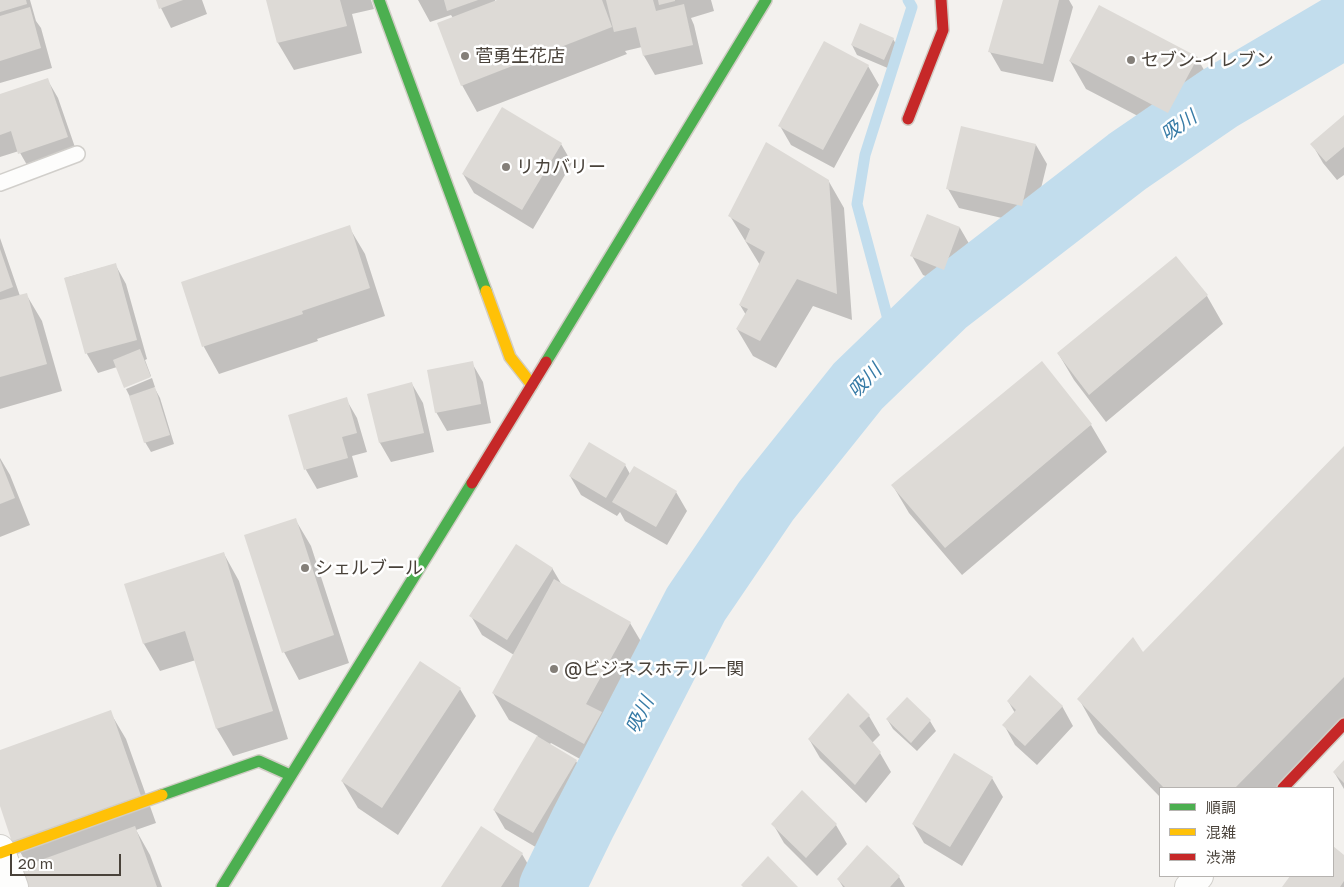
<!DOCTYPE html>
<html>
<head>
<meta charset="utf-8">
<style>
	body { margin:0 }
	#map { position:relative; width:1344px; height:887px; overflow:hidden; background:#f3f1ee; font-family:"Golos Text","Noto Sans JP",sans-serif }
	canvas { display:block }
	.legend { position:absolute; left:1159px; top:787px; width:175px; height:90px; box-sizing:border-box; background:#fff; border:1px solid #b6b3b0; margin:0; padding:6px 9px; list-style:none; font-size:15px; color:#49423a }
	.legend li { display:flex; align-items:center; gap:10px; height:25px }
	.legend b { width:25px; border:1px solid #b6b3b0 }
	.scale { position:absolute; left:10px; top:854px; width:111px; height:22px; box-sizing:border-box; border:2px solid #49423a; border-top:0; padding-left:6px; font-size:15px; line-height:18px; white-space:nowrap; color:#49423a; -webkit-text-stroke:4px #fff; paint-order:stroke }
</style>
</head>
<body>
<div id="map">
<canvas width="1344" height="887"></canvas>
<ul class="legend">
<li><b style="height:6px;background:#4caf50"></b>順調</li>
<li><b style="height:6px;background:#ffc107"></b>混雑</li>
<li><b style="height:6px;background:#c62828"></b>渋滞</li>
</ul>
<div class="scale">20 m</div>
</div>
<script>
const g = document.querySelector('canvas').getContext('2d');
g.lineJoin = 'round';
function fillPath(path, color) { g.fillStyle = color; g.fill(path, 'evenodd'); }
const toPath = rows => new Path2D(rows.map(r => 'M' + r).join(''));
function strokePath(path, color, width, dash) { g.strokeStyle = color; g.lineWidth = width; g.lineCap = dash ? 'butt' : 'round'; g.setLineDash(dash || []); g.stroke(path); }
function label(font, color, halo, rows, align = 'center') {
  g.font = font + ' "Golos Text","Noto Sans JP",sans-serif'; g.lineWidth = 5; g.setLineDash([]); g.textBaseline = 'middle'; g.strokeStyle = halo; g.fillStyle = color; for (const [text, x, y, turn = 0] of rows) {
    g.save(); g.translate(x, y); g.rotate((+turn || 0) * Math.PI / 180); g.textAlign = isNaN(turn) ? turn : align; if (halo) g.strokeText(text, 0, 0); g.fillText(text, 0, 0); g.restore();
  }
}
fillPath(toPath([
	[0,0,30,0,36,21,41,28,52,68,0,83],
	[157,0,202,0,207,14,171,28],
	[268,0,371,0,374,9,352,14,362,53,294,70,278,43],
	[418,0,495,0,495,2,501,0,711,0,714,11,691,18,694,25,703,64,655,75,644,56,642,47,625,51,627,54,477,112,462,85,453,18,451,15,430,22],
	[1004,0,1069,0,1073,7,1053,82,1001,71,990,52],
	[893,39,899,49,890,69,857,55,852,45],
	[1197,58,1213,85,1184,140,1086,89,1070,61],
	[868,66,879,85,834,168,791,145,780,126],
	[47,79,58,98,78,156,31,172,19,151,0,157,0,95],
	[1344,117,1344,175,1337,180,1323,163,1312,144],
	[561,144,572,163,533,229,474,193,463,174],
	[1036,145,1047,164,1032,225,959,208,948,189],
	[828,180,844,208,852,320,813,306,776,368,753,356,737,329,746,315,740,305,760,265,730,216],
	[928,215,960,228,971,247,955,288,923,275,912,256],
	[349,227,365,254,385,316,317,339,318,341,219,374,204,347,183,283],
	[0,238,20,296,26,294,42,321,62,391,0,409],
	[1176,258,1207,296,1223,324,1106,422,1074,380,1058,353],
	[115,264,126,284,147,359,145,360,151,376,124,386,117,367,98,373,87,354,65,278],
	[472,363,483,382,491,423,447,431,436,412],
	[152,378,155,387,154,387,160,398,174,444,151,452,145,442,130,397,126,389],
	[412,384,423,403,434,452,391,462,380,443,369,395],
	[346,399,357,418,367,452,352,456,358,477,317,489,306,470,290,415],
	[1091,425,1107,452,962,575,909,513,893,486],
	[1344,448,1344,730,1287,788,1160,788,1160,797,1098,733,1079,699,1143,654],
	[0,458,10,475,30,525,0,537],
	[625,465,630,474,676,492,687,511,667,545,625,521,620,512,617,516,581,495,570,476],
	[295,519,311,546,349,663,299,680,284,652],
	[224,554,239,581,288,739,233,756,217,729,196,660,160,671,144,644,125,585],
	[552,568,562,585,630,623,646,650,606,723,616,741,600,770,551,743,549,745,576,761,587,780,544,852,505,829,494,810,538,736,509,720,493,693,514,655,482,635,471,616],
	[460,689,476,716,398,835,358,808,342,781],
	[907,699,930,721,936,731,917,751,893,729,887,719],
	[1008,701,1062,706,1073,726,1037,765,1015,745,1004,725,1015,713],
	[110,712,126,739,156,823,136,830,150,855,162,887,24,887,28,866,14,841,0,803,0,751],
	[869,716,880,735,872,743,880,753,891,772,866,803,820,758,809,739],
	[1344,762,1344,789,1334,772],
	[992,778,1003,797,962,866,924,843,913,824],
	[773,824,836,825,847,844,817,876,784,843],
	[1333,848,1344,856,1344,887,1284,887,1292,876,1333,876],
	[522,854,533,873,524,887,443,887],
	[899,877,905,887,843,887,838,879]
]), '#0003');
strokePath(toPath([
	[896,349,857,204,865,155,912,7,908,0]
]), '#c2dded', 11);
strokePath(toPath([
	[552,887,583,823,696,604,766,501,858,386,944,303,1128,161,1220,98,1344,25]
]), '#c2dded', 66);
fillPath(toPath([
	[0,0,26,0,27,4,0,12],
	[156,0,183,0,159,9],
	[266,0,340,0,347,26,277,43],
	[444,0,478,0,447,11],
	[497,0,602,0,612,27,461,86,437,23],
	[606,0,653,0,656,11,684,4,693,45,643,56,636,27,614,32],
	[658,0,675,0,675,1,659,5],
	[1003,0,1059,0,1043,64,988,52],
	[1099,5,1198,57,1168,113,1069,61],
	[30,7,41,48,0,61,0,16],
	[860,23,894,38,884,60,851,45],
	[824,41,869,65,823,150,778,126],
	[48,78,68,137,18,154,11,131,0,135,0,94],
	[502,107,562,143,522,210,462,174],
	[1344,115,1344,147,1326,162,1310,144],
	[961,126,1036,144,1022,206,946,189],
	[766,142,829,180,837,294,797,279,760,341,736,329,748,309,739,305,765,252,745,241,750,229,728,216],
	[927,214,960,227,944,270,910,256],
	[350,225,370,288,302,311,303,314,202,347,181,282],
	[0,249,13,287,0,292],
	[1176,256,1208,295,1089,395,1057,353],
	[116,263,137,340,85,354,64,278],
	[27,293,47,364,0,377,0,300],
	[140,349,151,377,124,388,113,360],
	[473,361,481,404,435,413,427,370],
	[1042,361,1092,424,945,548,891,485],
	[412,382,424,433,379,443,367,394],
	[155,387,170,435,144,443,129,396],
	[347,397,357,433,342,437,348,458,304,470,288,415],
	[589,442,626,464,606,498,569,476],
	[1344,446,1344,677,1235,788,1164,788,1077,699,1133,637,1143,652],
	[0,460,15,498,0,504],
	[634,466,677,491,656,527,612,502],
	[296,518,334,635,282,653,244,535],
	[516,544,553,568,507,640,469,616],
	[224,552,273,711,216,729,185,631,143,644,124,584],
	[554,579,631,622,586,704,602,712,584,744,492,693],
	[420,661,461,688,382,808,341,781],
	[1030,675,1063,706,1025,746,1002,725,1016,710,1007,701],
	[848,693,870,715,859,726,881,752,855,785,808,739],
	[907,697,931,720,911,743,886,719],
	[111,710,141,796,12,842,0,806,0,750],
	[537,736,577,760,533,833,493,810],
	[954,753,993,777,950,847,912,824],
	[1344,760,1344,783,1333,772],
	[802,790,837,824,806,858,771,824],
	[135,826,157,887,22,887,16,869],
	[481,826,523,853,501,887,441,887],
	[867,845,900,876,890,887,845,887,837,879],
	[1333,846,1344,855,1344,881,1340,887,1282,887,1290,876,1333,876],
	[768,856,798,887,743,887,741,885]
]), '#dddad6');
const lane = toPath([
	[0,183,77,154]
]);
const street = toPath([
	[0,849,14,887],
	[1189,887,1199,876]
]);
const fast = toPath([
	[379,0,486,291],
	[546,362,766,0],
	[162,795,259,761,290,775],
	[222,887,472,483]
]);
const slow = toPath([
	[486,291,510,357,532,385],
	[0,853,162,795]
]);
const jam = toPath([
	[908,119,943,30,941,0],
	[472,483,546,362],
	[1283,788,1344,724]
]);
strokePath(lane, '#d1cfcb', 18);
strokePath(street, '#d1cfcb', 30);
strokePath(fast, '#d1cdc5', 14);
strokePath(slow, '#d1cdc5', 14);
strokePath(jam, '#d1cdc5', 14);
strokePath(lane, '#fdfdfc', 15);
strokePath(street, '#fdfdfc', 28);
strokePath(fast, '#4caf50', 11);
strokePath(slow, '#ffc107', 11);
strokePath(jam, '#c62828', 11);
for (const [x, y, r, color] of [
	[465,56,5,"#847f79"],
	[1131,60,5,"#847f79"],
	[506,167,5,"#847f79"],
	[305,568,5,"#847f79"],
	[554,669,5,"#847f79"]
]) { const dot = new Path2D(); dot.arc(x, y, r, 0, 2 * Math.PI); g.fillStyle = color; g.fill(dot); strokePath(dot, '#fff', 2); }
label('18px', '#49423a', '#fff', [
	["菅勇生花店",475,56],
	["セブン-イレブン",1141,60],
	["リカバリー",516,167],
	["シェルブール",315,568],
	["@ビジネスホテル一関",564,669]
], 'left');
label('italic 19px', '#377ba6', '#fff', [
	["吸川",1179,126,-34],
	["吸川",865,381,-46],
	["吸川",640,715,-63]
]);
</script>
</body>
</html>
